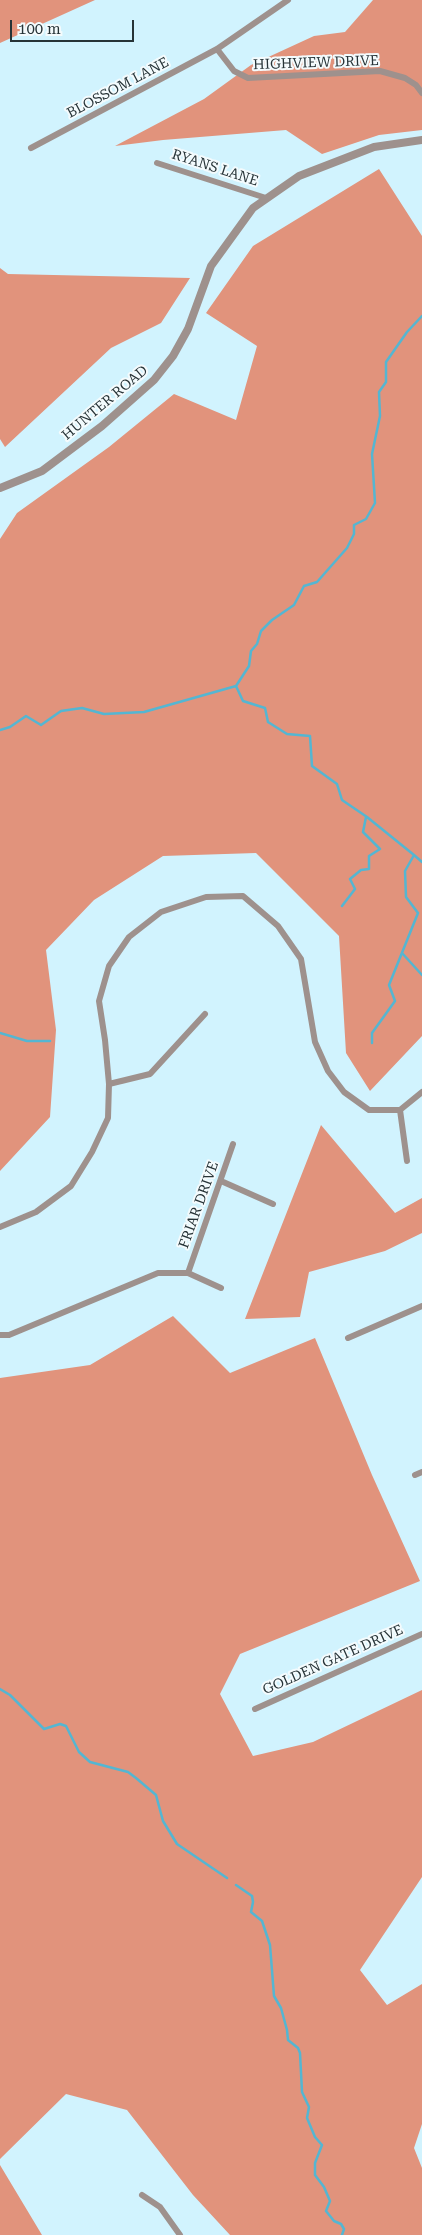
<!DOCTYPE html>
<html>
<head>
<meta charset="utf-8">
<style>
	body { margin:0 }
	#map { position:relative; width:422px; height:2235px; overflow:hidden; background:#d1f3fe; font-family:"Roboto Serif",serif }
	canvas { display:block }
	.scale { position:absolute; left:10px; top:20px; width:124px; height:22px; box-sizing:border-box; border:2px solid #263337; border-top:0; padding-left:6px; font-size:15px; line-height:18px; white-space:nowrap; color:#263337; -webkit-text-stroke:4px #f4fbfd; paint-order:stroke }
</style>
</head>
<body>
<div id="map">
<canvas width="422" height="2235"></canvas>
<div class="scale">100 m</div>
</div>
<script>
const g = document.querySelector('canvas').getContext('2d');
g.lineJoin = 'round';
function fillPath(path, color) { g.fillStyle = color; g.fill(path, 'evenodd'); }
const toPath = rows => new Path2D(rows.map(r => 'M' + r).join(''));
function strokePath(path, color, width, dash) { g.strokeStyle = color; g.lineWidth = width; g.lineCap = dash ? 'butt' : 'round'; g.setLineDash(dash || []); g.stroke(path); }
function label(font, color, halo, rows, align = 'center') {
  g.font = font + ' "Roboto Serif",serif'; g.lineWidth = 4; g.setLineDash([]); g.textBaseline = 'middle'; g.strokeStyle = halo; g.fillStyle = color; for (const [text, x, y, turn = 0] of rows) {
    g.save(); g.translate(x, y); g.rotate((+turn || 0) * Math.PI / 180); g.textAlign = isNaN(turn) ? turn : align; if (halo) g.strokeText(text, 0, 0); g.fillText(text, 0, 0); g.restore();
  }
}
fillPath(toPath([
	[0,0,95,0,0,43],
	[373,0,422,0,422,130,379,135,322,154,286,130,163,140,115,146,204,99,251,65,314,36,345,32],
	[379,169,422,236,422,1036,370,1091,346,1053,339,936,256,853,163,856,94,900,46,950,56,1030,50,1117,0,1171,0,539,17,513,109,447,174,394,236,420,257,346,206,313,253,246],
	[0,268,8,274,190,278,161,323,111,348,5,447,0,439],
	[321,1125,395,1213,422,1198,422,1233,385,1251,309,1272,300,1317,245,1319],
	[173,1316,230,1373,315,1338,372,1475,420,1581,240,1654,220,1694,253,1756,313,1742,422,1690,422,1877,360,1970,387,2005,422,1984,422,2124,414,2148,422,2168,422,2235,230,2235,193,2195,127,2110,66,2094,0,2159,0,1378,90,1365],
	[0,2165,42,2235,0,2235]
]), '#e1937c');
strokePath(toPath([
	[236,686,243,701,265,708,268,722,287,734,310,736,312,766,337,784,342,800,367,817,414,855,405,871,406,897,418,913,389,985,395,1001,372,1033,372,1043],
	[0,730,10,727,26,716,41,725,61,711,82,708,104,714,144,712,236,686,249,666,251,651,257,644,261,631,272,620,294,605,304,586,317,582,347,548,354,534,354,525,366,519,375,503,372,454,380,416,379,392,386,382,386,362,407,332,422,316],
	[414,855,422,862],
	[342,906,355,889,350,879,361,870,369,869,369,856,380,849,363,832,366,817],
	[402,953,422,975],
	[0,1033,27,1041,50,1041],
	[0,1689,10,1695,44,1729,60,1724,66,1726,79,1752,90,1762,128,1772,136,1778,156,1795,163,1821,177,1844,227,1878],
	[236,1885,252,1896,253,1902,251,1912,262,1921,270,1945,274,1996,281,2008,287,2030,288,2040,298,2048,300,2053,302,2092,309,2107,307,2118,315,2137,322,2145,315,2163,315,2175,324,2187,330,2201,326,2211,334,2221,341,2224,344,2229,342,2235]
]), '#54b6d2', 2.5);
strokePath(toPath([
	[217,49,234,71,248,78,380,71,405,78,416,85,422,93],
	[31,148,217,49,288,0],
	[157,163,266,198],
	[109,1084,150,1074,205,1014],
	[400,1110,407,1161],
	[221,1181,273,1204],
	[0,1227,36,1212,71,1186,92,1152,108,1118,109,1084,105,1040,99,1001,109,966,129,937,161,912,206,897,243,896,278,926,301,959,315,1042,328,1071,344,1092,369,1110,400,1110,422,1092],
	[188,1273,233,1144],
	[0,1335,9,1335,158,1273,188,1273,221,1288],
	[348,1338,422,1306],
	[415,1475,422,1472],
	[255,1709,422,1634],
	[142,2195,160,2207,180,2235]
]), '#9e918d', 6);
strokePath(toPath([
	[0,488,42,471,102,426,154,380,173,356,188,329,211,266,253,208,299,176,374,147,422,140]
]), '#9e918d', 8);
label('14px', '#263337', '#f4fbfd', [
	["HIGHVIEW DRIVE",316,63,-2],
	["BLOSSOM LANE",118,88,-28],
	["RYANS LANE",215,168,18],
	["HUNTER ROAD",105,403,-40],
	["FRIAR DRIVE",199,1205,-70],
	["GOLDEN GATE DRIVE",333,1660,-24]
]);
</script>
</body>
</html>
